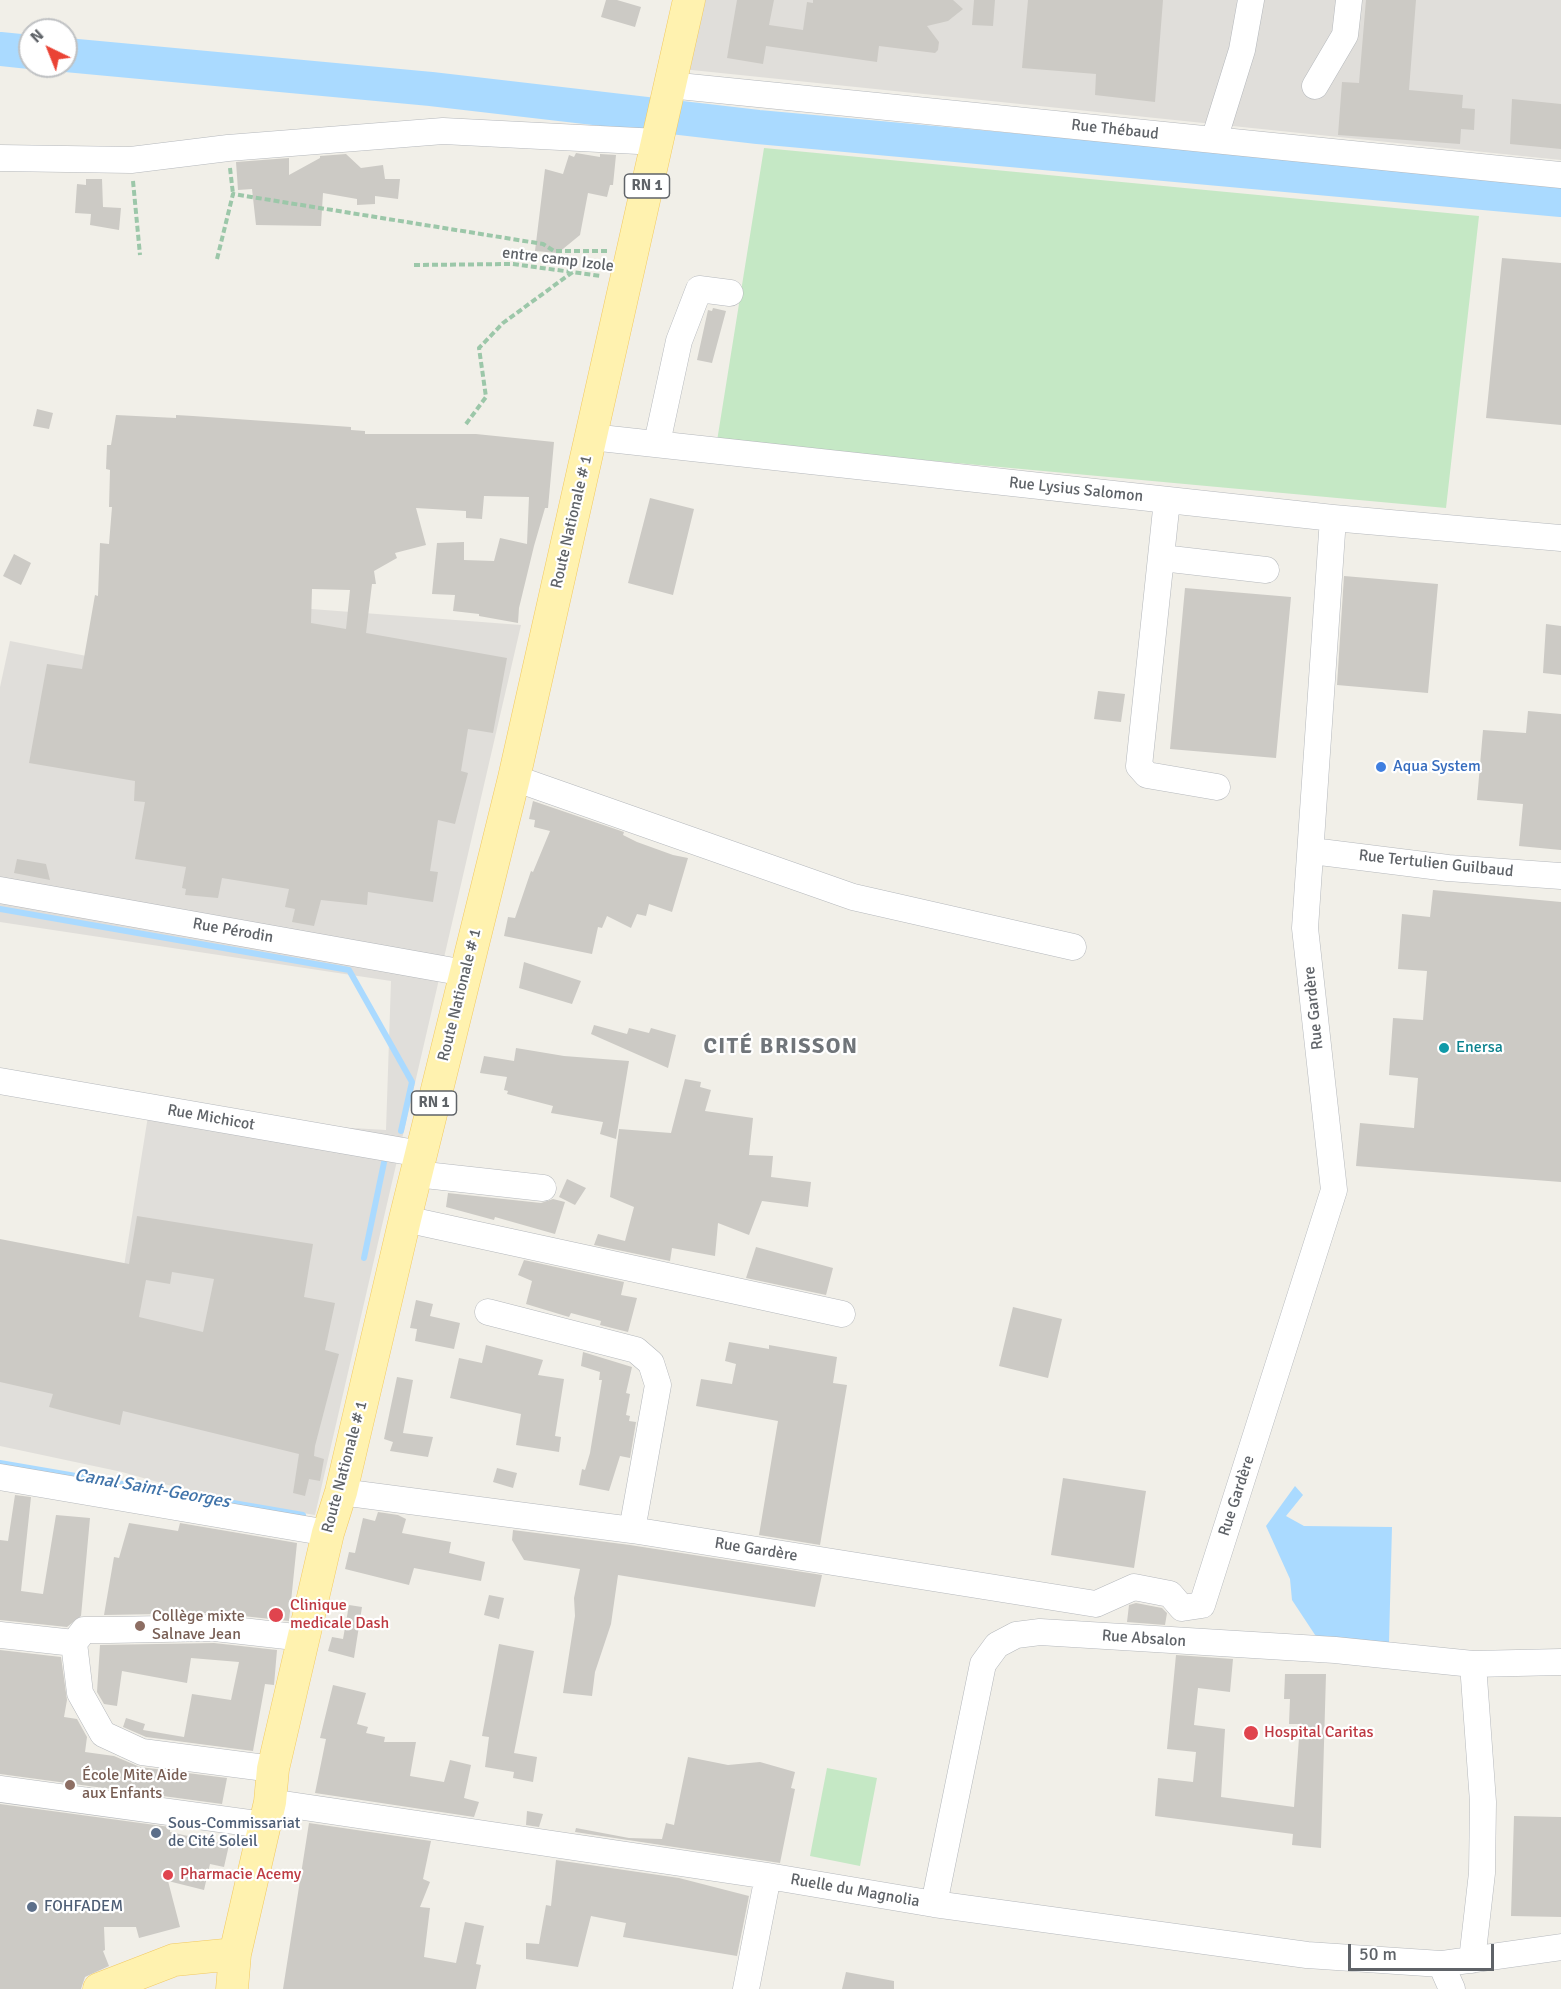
<!DOCTYPE html>
<html>
<head>
<meta charset="utf-8">
<style>
	body { margin:0 }
	#map { position:relative; width:1561px; height:1989px; overflow:hidden; background:#f1efe8; font-family:Signika,sans-serif }
	canvas { display:block }
	.north { position:absolute; left:18px; top:18px; width:60px; height:60px; box-sizing:border-box; background:#fff; border:2px solid #bfc1c3; border-radius:50%; rotate:317deg; font-size:16px; font-weight:700; line-height:24px; text-align:center; color:#5f6368 }
	.north::after { content:''; display:block; margin:auto; width:21px; height:27px; background:#ea4335; clip-path:polygon(50% 0,100% 100%,50% 72%,0 100%) }
	.scale { position:absolute; left:1348px; top:1944px; width:146px; height:27px; box-sizing:border-box; border:3px solid #5f6368; border-top:0; padding-left:8px; font-size:18px; line-height:21px; white-space:nowrap; color:#5f6368; -webkit-text-stroke:4px #fff; paint-order:stroke }
</style>
</head>
<body>
<div id="map">
<canvas width="1561" height="1989"></canvas>
<div class="north">N</div>
<div class="scale">50 m</div>
</div>
<script>
const g = document.querySelector('canvas').getContext('2d');
g.lineJoin = 'round';
function fillPath(path, color) { g.fillStyle = color; g.fill(path, 'evenodd'); }
const toPath = rows => new Path2D(rows.map(r => 'M' + r).join(''));
function strokePath(path, color, width, dash) { g.strokeStyle = color; g.lineWidth = width; g.lineCap = dash ? 'butt' : 'round'; g.setLineDash(dash || []); g.stroke(path); }
function label(font, color, halo, rows, align = 'center') {
  g.font = font + ' Signika,sans-serif'; g.lineWidth = 4.5; g.setLineDash([]); g.textBaseline = 'middle'; g.strokeStyle = halo; g.fillStyle = color; for (const [text, x, y, turn = 0] of rows) {
    g.save(); g.translate(x, y); g.rotate((+turn || 0) * Math.PI / 180); g.textAlign = isNaN(turn) ? turn : align; if (halo) g.strokeText(text, 0, 0); g.fillText(text, 0, 0); g.restore();
  }
}
fillPath(toPath([
	[705,0,1561,0,1561,160,682,69],
	[115,594,521,625,315,1515,218,1499,122,1472,0,1446,0,1279,118,1304,148,1116,386,1130,391,981,0,922,0,687,10,641,107,660]
]), '#e0deda');
fillPath(toPath([
	[764,148,1479,216,1446,508,717,441],
	[827,1768,877,1778,860,1866,810,1856]
]), '#c5e8c5');
fillPath(toPath([
	[1295,1486,1303,1495,1286,1516,1304,1526,1392,1527,1389,1642,1323,1647,1292,1600,1290,1579,1266,1526]
]), '#aadaff');
strokePath(toPath([
	[0,909,349,970,412,1082,401,1131],
	[364,1258,386,1153],
	[0,1463,303,1515]
]), '#aadaff', 6);
strokePath(toPath([
	[0,49,30,52],
	[66,55,431,89,758,127,1561,200]
]), '#aadaff', 34);
fillPath(toPath([
	[606,0,617,0,641,7,635,27,601,17],
	[737,0,774,0,769,25,803,30,807,2,813,3,813,0,953,0,963,9,948,21,927,26,939,42,938,50,935,53,879,46,877,62,766,46,763,64,727,58],
	[974,0,995,0,993,26,972,25],
	[1028,0,1163,0,1155,102,1095,95,1096,74,1022,68],
	[1366,0,1416,0,1409,90,1463,95,1462,108,1475,109,1474,130,1461,129,1460,144,1338,135,1342,82,1359,83],
	[1512,99,1561,104,1561,149,1510,144],
	[576,153,600,157,600,154,616,155,613,185,610,185,607,197,588,193,580,235,558,253,535,251,545,169,563,174,569,155,574,157],
	[346,154,361,168,383,165,385,179,400,179,398,199,375,196,375,204,357,205,357,199,323,193,321,226,256,225,252,189,238,190,236,162,289,158,289,175,320,158,320,156],
	[86,179,102,179,103,207,121,208,119,230,90,225,91,214,75,213,77,184,86,185],
	[1502,258,1561,263,1561,425,1486,418],
	[713,308,726,311,712,363,697,360,708,310,712,311],
	[37,409,53,413,49,429,33,426],
	[116,415,176,418,176,415,193,416,351,427,351,430,365,431,365,434,476,434,554,442,548,508,545,508,534,546,519,608,518,623,479,616,479,614,453,611,455,595,432,594,437,543,464,542,464,560,494,561,500,538,527,544,529,497,484,496,482,519,466,518,466,511,416,508,426,545,395,553,397,558,374,571,376,584,372,584,366,633,507,658,493,733,468,729,461,771,468,773,455,824,438,820,430,871,438,872,433,902,368,892,367,905,321,900,314,926,292,922,295,909,285,907,289,889,222,878,218,898,185,895,186,889,182,888,186,867,135,859,145,802,134,801,135,781,29,763,47,664,82,669,95,595,98,596,100,543,109,544,112,507,109,507,110,470,106,469,107,445,111,445],
	[312,589,350,590,346,629,311,623],
	[650,498,694,509,673,595,628,583],
	[14,554,31,563,21,585,3,576],
	[1344,576,1438,584,1428,693,1337,685],
	[1185,588,1291,597,1276,758,1170,749],
	[1546,624,1561,626,1561,675,1543,673],
	[1098,691,1125,694,1121,722,1094,719],
	[1528,711,1561,714,1561,850,1519,846,1523,804,1477,800,1483,730,1526,733],
	[533,801,624,832,623,835,637,842,673,855,688,858,672,912,649,904,646,916,637,914,631,928,607,916,602,928,598,927,592,954,504,936,508,917,515,918,531,871,533,872,550,831,534,827,535,820,529,819],
	[17,859,46,864,50,880,14,873],
	[1433,890,1561,902,1561,1182,1356,1166,1360,1123,1414,1128,1418,1078,1389,1075,1393,1018,1423,1020,1427,971,1398,969,1402,914,1430,917],
	[524,962,581,981,572,1004,519,988],
	[594,1025,627,1034,629,1028,649,1033,651,1028,676,1035,668,1068,591,1034],
	[516,1048,564,1056,629,1061,616,1139,600,1134,603,1122,551,1113,553,1106,507,1094,508,1091,504,1090,507,1077,480,1073,484,1056,514,1061],
	[685,1079,701,1082,700,1087,711,1090,705,1111,753,1118,749,1155,773,1156,771,1177,811,1182,808,1207,762,1201,749,1235,718,1223,715,1256,672,1248,670,1261,594,1245,598,1234,625,1241,634,1207,610,1197,619,1129,671,1133],
	[567,1179,586,1188,575,1205,559,1197],
	[448,1193,541,1203,553,1199,565,1202,555,1234,495,1217,494,1220,446,1207],
	[137,1216,313,1244,304,1297,335,1303,325,1350,339,1354,315,1446,314,1456,324,1459,320,1481,309,1479,305,1496,293,1493,299,1454,123,1411,120,1425,68,1412,49,1407,53,1394,0,1382,0,1239,129,1264],
	[172,1272,214,1279,203,1332,139,1317,146,1280,170,1284],
	[756,1247,833,1268,826,1295,746,1278],
	[524,1260,624,1282,621,1295,637,1298,628,1332,600,1325,601,1321,571,1313,569,1317,526,1304,532,1281,518,1275],
	[416,1300,433,1304,430,1316,460,1323,454,1349,415,1341,417,1329,410,1328],
	[1013,1307,1062,1319,1048,1378,999,1366],
	[729,1342,769,1349,769,1345,837,1357,833,1383,847,1385,820,1545,759,1535,778,1421,696,1406,701,1379,732,1384,736,1364,725,1361],
	[486,1345,543,1360,538,1375,564,1379,555,1436,561,1437,559,1452,516,1445,521,1414,450,1398,459,1358,482,1363],
	[583,1352,632,1367,626,1393,630,1394,626,1415,630,1416,629,1421,636,1422,630,1458,620,1456,609,1491,579,1485,582,1469,585,1470,590,1453,602,1380,599,1380,600,1372,581,1366],
	[397,1377,413,1380,403,1433,433,1437,428,1457,390,1451,393,1442,384,1439],
	[497,1468,517,1473,513,1488,493,1482],
	[1063,1478,1146,1491,1134,1568,1051,1555],
	[15,1495,31,1497,21,1591,43,1594,56,1515,90,1518,81,1616,67,1627,0,1620,0,1540,8,1541],
	[378,1512,398,1515,406,1519,402,1533,451,1542,449,1553,485,1562,481,1581,414,1568,409,1585,345,1569,349,1552,355,1553,363,1518,375,1521],
	[129,1523,178,1531,180,1523,297,1543,289,1621,215,1613,104,1615,114,1557,119,1558],
	[513,1530,630,1545,822,1575,815,1607,618,1575,611,1624,595,1672,592,1696,563,1693,575,1616,574,1598,580,1569,524,1560,512,1540],
	[489,1595,504,1598,499,1619,484,1615],
	[1136,1603,1162,1608,1167,1613,1165,1625,1127,1622,1129,1605],
	[349,1605,362,1607,354,1658,328,1651,332,1637,343,1639],
	[214,1643,277,1650,274,1685,265,1684,253,1751,146,1737,123,1727,126,1718,145,1724,143,1730,184,1737,192,1694,231,1700,239,1662,191,1658,187,1683,122,1671,117,1706,104,1704,97,1692,100,1645],
	[499,1644,534,1651,514,1753,537,1757,533,1782,513,1778,514,1772,485,1767,489,1737,482,1736],
	[0,1650,61,1657,67,1700,64,1717,77,1719,87,1737,85,1752,114,1756,140,1767,227,1778,222,1804,0,1774],
	[1176,1655,1233,1659,1230,1692,1198,1688,1194,1725,1225,1729,1221,1797,1294,1807,1300,1724,1289,1724,1290,1699,1284,1699,1285,1674,1326,1674,1321,1848,1292,1845,1293,1834,1155,1816,1158,1778,1193,1782,1196,1752,1167,1749],
	[333,1685,366,1693,357,1724,368,1727,366,1733,385,1737,384,1742,416,1742,410,1776,444,1782,450,1760,471,1765,464,1798,479,1802,474,1817,315,1793,326,1739,320,1738],
	[688,1757,728,1765,760,1762,795,1772,791,1788,795,1789,780,1863,575,1832,576,1828,629,1838,662,1839,666,1823,674,1825],
	[0,1804,170,1827,170,1832,229,1845,224,1867,210,1864,204,1890,168,1881,180,1927,139,1938,136,1927,104,1927,105,1950,103,1951,109,1966,85,1977,81,1989,0,1989],
	[527,1811,543,1814,539,1827,526,1825],
	[1514,1816,1561,1817,1561,1917,1511,1916],
	[309,1823,431,1841,423,1879,430,1882,420,1907,430,1908,424,1957,456,1963,465,1922,484,1926,476,1964,481,1965,476,1989,283,1989],
	[556,1860,679,1878,749,1896,737,1956,623,1937,626,1923,591,1916,578,1967,526,1959,526,1943,539,1944,546,1905,551,1906],
	[846,1972,894,1981,894,1989,842,1989]
]), '#cccac5');
const minor = toPath([
	[669,85,1561,175],
	[1315,86,1345,35,1349,0],
	[1214,140,1242,50,1251,0],
	[0,158,131,160,228,148,443,131,658,142],
	[591,437,1333,518,1561,538],
	[657,443,679,341,699,289,730,293],
	[1167,500,1139,766,1147,775,1217,787],
	[1162,558,1266,570],
	[514,778,853,897,1073,947],
	[1312,851,1448,868,1561,876],
	[0,890,465,973],
	[0,1081,421,1154],
	[416,1174,543,1188],
	[405,1219,842,1314],
	[488,1312,636,1350,651,1363,658,1385,632,1530],
	[0,1477,328,1533],
	[341,1492,632,1530,1096,1604,1134,1587,1170,1594,1182,1608,1202,1605,1334,1190,1305,928,1333,518],
	[0,1635,74,1643,80,1693,103,1734,142,1752,273,1769],
	[74,1643,84,1630,109,1630,215,1628,304,1638],
	[0,1789,264,1825],
	[270,1802,768,1876,934,1904,1307,1955,1441,1964,1561,1947],
	[934,1904,983,1664,997,1645,1016,1635,1040,1632,1335,1650,1473,1664,1561,1662],
	[1472,1960,1482,1873,1483,1802,1473,1664],
	[1441,1964,1452,1989],
	[746,1989,768,1876]
]);
const major = toPath([
	[99,1989,174,1960,235,1954],
	[232,1989,235,1954,270,1802,273,1769,328,1533,341,1492,405,1219,514,778,689,0]
]);
strokePath(minor, '#b5b8bc', 27);
strokePath(major, '#f2c960', 33);
strokePath(toPath([
	[230,168,233,194],
	[133,181,140,255],
	[217,259,233,194,543,244,554,251,609,251],
	[414,265,513,264,601,276],
	[466,424,486,397,479,348,503,323,574,271]
]), '#9cc7a9', 4, [6, 3]);
strokePath(minor, '#fff', 26);
strokePath(major, '#fff2af', 32);
for (const [x, y, r, color] of [
	[1381,767,6,"#3f7fe0"],
	[1444,1048,6,"#0f9aa8"],
	[276,1615,8,"#e0444e"],
	[140,1626,6,"#8d6e63"],
	[1251,1733,8,"#e0444e"],
	[70,1785,6,"#8d6e63"],
	[156,1833,6,"#5c6f8a"],
	[168,1875,6,"#e0444e"],
	[32,1907,6,"#5c6f8a"]
]) { const dot = new Path2D(); dot.arc(x, y, r, 0, 2 * Math.PI); g.fillStyle = color; g.fill(dot); strokePath(dot, '#fff', 2); }
for (const [x, y, w] of [
	[647,186,45],
	[434,1103,45]
]) { const box = new Path2D(); box.roundRect(x - w / 2, y - 12, w, 24, 4.5); g.fillStyle = '#fff'; g.fill(box); strokePath(box, '#5f6368', 1.5); }
label('bold 15px', '#5f6368', null, [
	["RN 1",647,186],
	["RN 1",434,1103]
]);
label('16px', '#5f6368', '#fff', [
	["Rue Thébaud",1115,130,6],
	["entre camp Izole",558,260,7],
	["Rue Lysius Salomon",1076,490,6],
	["Route Nationale # 1",572,522,-77],
	["Rue Tertulien Guilbaud",1436,864,6],
	["Rue Pérodin",233,931,10],
	["Route Nationale # 1",460,995,-76],
	["Rue Gardère",1314,1008,-96],
	["Rue Michicot",211,1118,10],
	["Route Nationale # 1",345,1467,-75],
	["Rue Gardère",1237,1496,-72],
	["Rue Gardère",756,1550,9],
	["Rue Absalon",1144,1639,4],
	["Ruelle du Magnolia",855,1891,10]
]);
label('16px', '#366cbe', '#fff', [
	["Aqua System",1393,767]
], 'left');
label('16px', '#0d838f', '#fff', [
	["Enersa",1456,1048]
], 'left');
label('16px', '#be3a42', '#fff', [
	["Clinique",290,1606],
	["medicale Dash",290,1624],
	["Hospital Caritas",1264,1733],
	["Pharmacie Acemy",180,1875]
], 'left');
label('16px', '#785e54', '#fff', [
	["Collège mixte",152,1617],
	["Salnave Jean",152,1635],
	["École Mite Aide",82,1776],
	["aux Enfants",82,1794]
], 'left');
label('16px', '#4e5e75', '#fff', [
	["Sous-Commissariat",168,1824],
	["de Cité Soleil",168,1842],
	["FOHFADEM",44,1907]
], 'left');
label('italic 18px', '#4174aa', '#fff', [
	["Canal Saint-Georges",152,1489,10]
]);
g.letterSpacing = '1.5px';
label('bold 22px', '#70757a', '#fff', [
	["CITÉ BRISSON",781,1047]
]);
g.letterSpacing = '0px';
</script>
</body>
</html>
